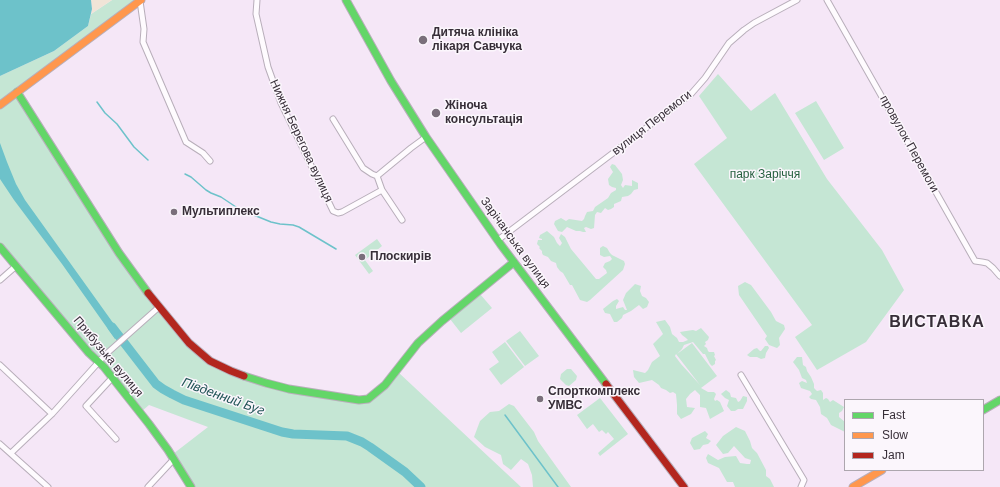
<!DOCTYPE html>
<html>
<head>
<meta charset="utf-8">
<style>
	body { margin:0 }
	#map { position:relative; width:1000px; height:487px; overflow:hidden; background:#f5e7f7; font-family:Helvetica,sans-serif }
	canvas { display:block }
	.legend { position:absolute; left:844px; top:399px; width:140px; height:72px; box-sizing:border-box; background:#fbf6fc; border:1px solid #ada6ae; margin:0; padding:5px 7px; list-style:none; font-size:12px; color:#372e38 }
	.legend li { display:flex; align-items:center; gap:8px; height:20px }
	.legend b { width:20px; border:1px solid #ada6ae }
</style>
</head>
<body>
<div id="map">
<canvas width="1000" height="487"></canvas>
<ul class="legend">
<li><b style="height:5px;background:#63d668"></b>Fast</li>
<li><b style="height:5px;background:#ff974d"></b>Slow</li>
<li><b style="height:5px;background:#b3261e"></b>Jam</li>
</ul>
</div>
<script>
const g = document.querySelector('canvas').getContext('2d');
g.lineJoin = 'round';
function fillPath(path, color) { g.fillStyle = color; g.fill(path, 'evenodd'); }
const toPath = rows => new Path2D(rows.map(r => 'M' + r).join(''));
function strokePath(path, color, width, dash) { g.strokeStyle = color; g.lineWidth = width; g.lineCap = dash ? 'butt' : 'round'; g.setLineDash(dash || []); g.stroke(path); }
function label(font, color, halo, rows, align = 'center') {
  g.font = font + ' Helvetica,sans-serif'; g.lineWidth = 3; g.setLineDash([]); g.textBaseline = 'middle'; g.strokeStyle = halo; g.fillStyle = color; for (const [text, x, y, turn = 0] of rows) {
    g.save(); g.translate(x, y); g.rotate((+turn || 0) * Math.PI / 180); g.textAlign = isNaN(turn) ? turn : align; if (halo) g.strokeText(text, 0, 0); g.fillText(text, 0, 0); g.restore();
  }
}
fillPath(toPath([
	[112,0,137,0,0,102,0,76,54,51,88,26,91,14],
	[718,74,751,111,775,93,827,179,882,250,904,290,866,342,817,370,795,337,812,325,694,164,727,138,699,96],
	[16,95,156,307,99,359,77,335,0,243,0,107],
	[816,101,844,148,824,160,795,113],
	[612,164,615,165,622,174,623,180,621,185,623,188,625,185,632,186,632,180,638,183,638,189,634,190,631,194,628,196,622,197,621,201,614,204,614,207,611,209,608,210,605,208,601,213,597,212,595,215,594,228,591,229,586,227,584,228,586,232,583,232,580,231,576,231,567,227,562,232,558,231,554,224,555,221,561,218,566,221,569,219,582,221,584,219,585,216,587,212,593,211,595,207,608,198,611,193,616,190,616,188,612,187,609,185,608,179,613,172,610,167],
	[547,231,554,237,557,243,560,246,562,243,559,238,561,234,565,237,571,249,596,279,599,279,607,273,606,270,603,267,605,263,610,261,612,259,610,256,604,257,600,255,600,248,603,246,607,248,610,253,612,255,624,261,625,264,623,270,590,300,587,302,580,300,572,285,570,285,563,273,560,271,557,267,556,263,551,261,548,257,543,255,542,253,542,251,539,248,540,247,537,244,538,240,542,240,542,239,539,238,540,235],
	[377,239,382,246,365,260,373,271,369,274,355,255],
	[745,282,751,285,771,312,776,321,784,325,785,329,779,338,780,345,777,348,769,345,765,339,767,336,739,295,738,286],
	[635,284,641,286,640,291,642,296,646,298,649,302,647,307,643,309,639,305,631,311,623,315,622,318,617,322,614,322,610,314,605,313,603,309,613,301,617,299,619,301,616,306,616,309,623,307,625,310,627,310,623,300,626,293],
	[480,294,492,308,461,333,450,319],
	[159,310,187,345,230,373,366,402,398,372,521,487,194,487,173,454,208,427,149,405,142,411,101,362],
	[665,320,670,327,672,334,677,338,679,342,683,342,688,340,686,338,682,335,680,332,686,331,693,330,696,331,701,328,709,337,708,340,705,342,706,344,704,346,707,348,708,351,709,352,714,352,715,355,714,356,716,360,715,361,715,364,712,366,710,364,705,354,703,354,693,342,684,345,682,349,677,354,692,343,717,376,701,388,708,392,714,392,716,394,714,399,715,401,717,400,720,402,724,411,710,419,706,408,700,407,700,395,695,390,690,394,686,399,687,407,695,408,691,414,681,419,677,414,677,405,676,394,673,392,670,393,666,390,661,388,659,385,652,380,639,383,634,377,633,370,645,373,648,370,652,362,660,356,653,344,663,334,656,322],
	[676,354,700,385,681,364,675,356],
	[520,331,539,356,525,366,506,341],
	[505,342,524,367,501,385,489,369,499,362,492,352],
	[765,346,768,346,769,348,766,353,765,358,761,359,757,357,750,357,747,355,754,349,757,348,760,351,761,351],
	[797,357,802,357,803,365,806,367,807,371,811,377,814,384,814,388,817,391,821,390,823,393,823,400,826,398,828,399,830,402,833,400,844,407,842,411,839,413,839,417,845,422,845,432,831,425,827,418,821,414,820,407,816,400,811,399,809,397,812,394,810,391,801,388,799,383,802,381,807,383,806,380,802,378,799,370,793,362],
	[567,369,571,369,577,376,576,380,569,386,566,385,560,379,561,374],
	[726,390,730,393,731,397,736,398,738,402,740,401,743,396,747,397,747,401,743,409,738,409,735,411,731,411,727,406,729,400,725,398,721,394],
	[600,398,628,434,600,456,598,453,614,439,608,432,606,434,602,430,599,432,593,424,587,429,577,415],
	[509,404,514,406,534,432,538,441,571,487,533,487,532,475,528,464,521,459,511,470,503,464,501,455,485,447,474,437,480,421,490,412,499,411],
	[736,427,745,431,750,441,752,448,757,453,766,470,766,476,770,479,774,487,735,487,733,482,727,482,719,468,708,463,706,458,708,454,718,460,725,457,736,456,740,463,747,464,750,464,751,460,745,458,734,446,728,453,723,454,716,445,723,436],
	[705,431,708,434,706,438,711,441,708,444,703,445,700,449,694,450,690,443,692,438]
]), '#c5e6d4');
fillPath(toPath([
	[91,0,112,0,91,14,92,9]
]), '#f0e4d7');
fillPath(toPath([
	[0,0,91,0,92,9,88,26,54,51,0,76],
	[0,143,7,162,16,184,25,200,121,334,115,339,62,264,14,200,0,179]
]), '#6dc2ca');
strokePath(toPath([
	[97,102,105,113,117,124,134,147,148,160],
	[185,174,191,177,206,190,211,193,221,197,239,209,271,222,280,224,293,225,299,227,336,249],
	[505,415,558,487]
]), '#6dc2ca', 1.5);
strokePath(toPath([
	[112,327,156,384,163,389,172,394,184,400,282,432,293,434,347,436,362,442,370,447,405,472,421,487]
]), '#6dc2ca', 9);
const street = toPath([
	[257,0,256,14,268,67,281,103,333,211,338,213,342,212,382,190,377,176,411,148,426,137],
	[827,0,975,261,982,262,987,263,993,268,1000,276],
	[140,1,144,29,143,42,186,142,203,153,210,161],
	[333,119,363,168,372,174,377,176],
	[382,190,402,220],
	[498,240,691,94,705,78,729,43,744,30,754,23,797,0],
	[0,280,16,266],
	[0,365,52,414],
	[741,375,804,480,801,487],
	[112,378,86,406,116,439],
	[0,444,48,487],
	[11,453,52,414,105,355,159,307],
	[148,487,174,459]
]);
const fast = toPath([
	[346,0,391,81,426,137,501,245,606,384],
	[17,92,119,253,148,293],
	[0,247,89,353,104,367,149,424,168,450,191,487],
	[244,376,266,383,289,389,359,400,368,399,385,385,418,343,442,321,514,262],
	[983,410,1000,400]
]);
const slow = toPath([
	[0,105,141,0],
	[853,487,882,470]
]);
const jam = toPath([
	[148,293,189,343,210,361,231,371,244,376],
	[606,384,684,487]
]);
strokePath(street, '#b8aeba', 7);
strokePath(fast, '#b8aeba', 9);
strokePath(slow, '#b8aeba', 9);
strokePath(jam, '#b8aeba', 9);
strokePath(street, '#fefbfe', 5);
strokePath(fast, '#63d668', 7);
strokePath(slow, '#ff974d', 7);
strokePath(jam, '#b3261e', 7);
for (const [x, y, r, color] of [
	[423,40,5,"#7a6f7b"],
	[436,113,5,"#7a6f7b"],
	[174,212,4,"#7a6f7b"],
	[362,257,4,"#7a6f7b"],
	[540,399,4,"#7a6f7b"]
]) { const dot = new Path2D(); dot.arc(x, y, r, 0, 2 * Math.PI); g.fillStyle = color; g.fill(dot); strokePath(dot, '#fbf6fc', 1.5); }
label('bold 12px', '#372e38', '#fbf6fc', [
	["Дитяча клініка",432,33],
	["лікаря Савчука",432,47],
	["Жіноча",445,106],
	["консультація",445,120],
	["Мультиплекс",182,212],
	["Плоскирів",370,257],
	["Спорткомплекс",548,392],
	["УМВС",548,406]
], 'left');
label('12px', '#372e38', '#fbf6fc', [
	["вулиця Перемоги",652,123,-38],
	["Нижня Берегова вулиця",301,141,65],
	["провулок Перемоги",909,144,61],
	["Зарічанська вулиця",515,243,54],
	["Прибузька вулиця",108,357,50]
]);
label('12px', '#276140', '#fbf6fc', [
	["парк Заріччя",765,175]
]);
label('italic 13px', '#225557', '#fbf6fc', [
	["Південний Буг",223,397,20]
]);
g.letterSpacing = '1px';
label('bold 16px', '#372e38', '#fbf6fc', [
	["ВИСТАВКА",937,323]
]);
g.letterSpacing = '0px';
</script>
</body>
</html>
